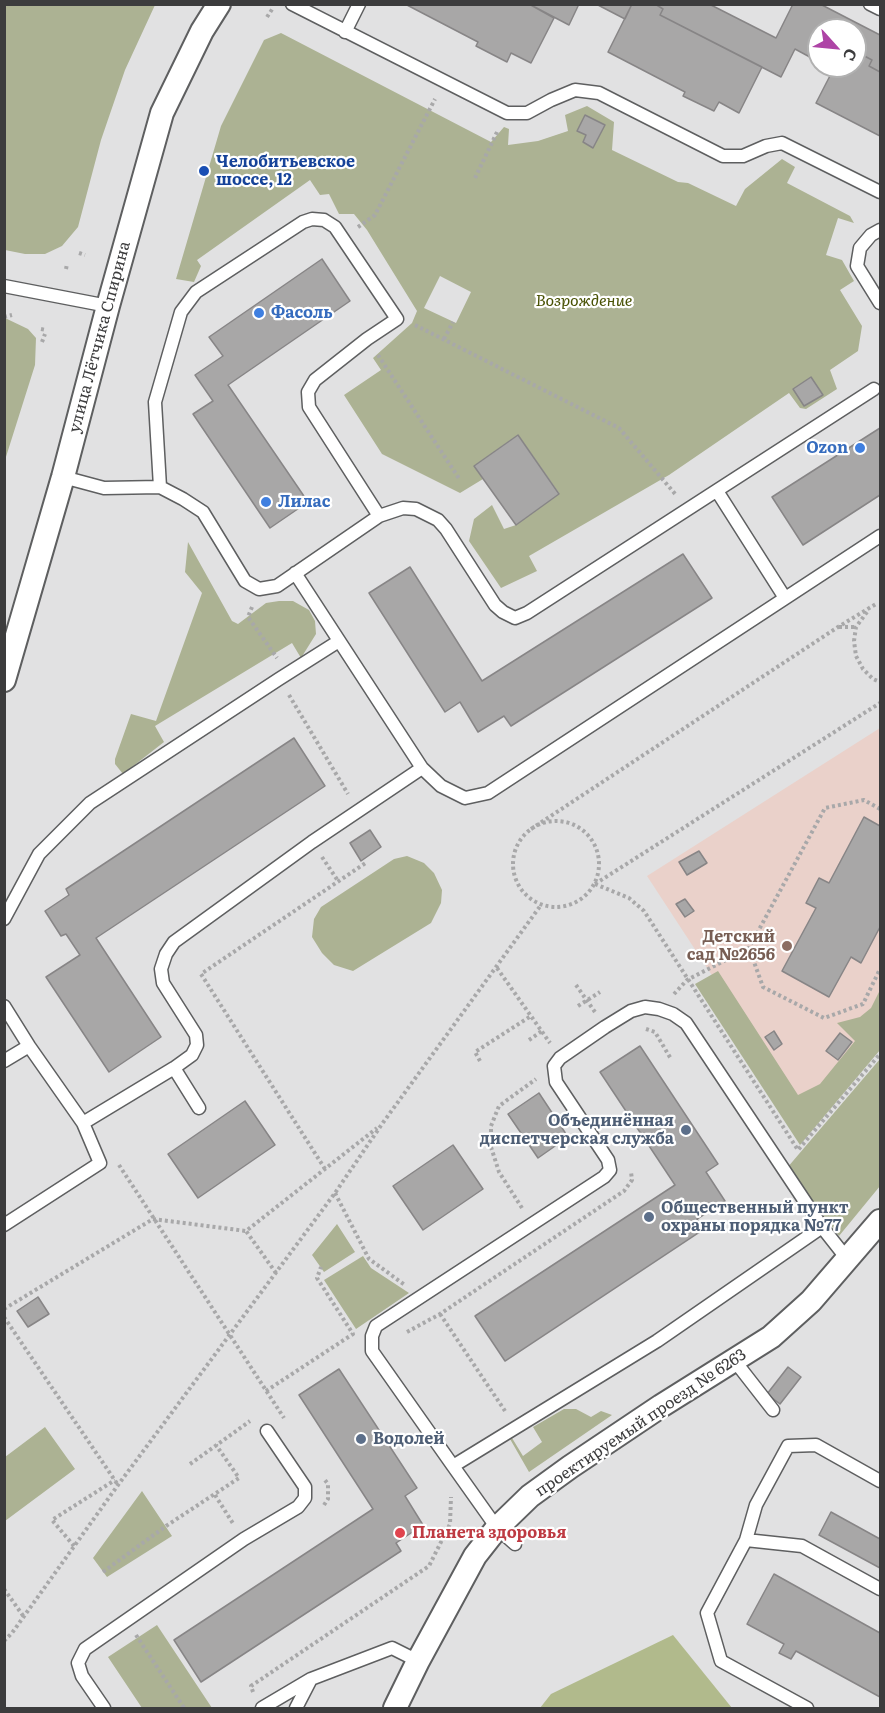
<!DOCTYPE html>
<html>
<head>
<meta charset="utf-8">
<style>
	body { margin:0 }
	#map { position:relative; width:885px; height:1713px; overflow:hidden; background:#e1e1e2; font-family:Literata,serif }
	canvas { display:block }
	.frame { position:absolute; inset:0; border:6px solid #3c3c3d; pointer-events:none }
	.north { position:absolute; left:807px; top:18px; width:60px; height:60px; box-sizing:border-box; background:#fff; border:2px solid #b1b1b1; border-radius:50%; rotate:117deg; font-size:16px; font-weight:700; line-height:24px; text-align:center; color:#3c3c3d }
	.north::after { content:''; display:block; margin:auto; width:21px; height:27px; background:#ae44a6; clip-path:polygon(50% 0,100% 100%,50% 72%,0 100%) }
</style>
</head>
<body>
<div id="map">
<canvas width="885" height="1713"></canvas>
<div class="frame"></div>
<div class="north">С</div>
</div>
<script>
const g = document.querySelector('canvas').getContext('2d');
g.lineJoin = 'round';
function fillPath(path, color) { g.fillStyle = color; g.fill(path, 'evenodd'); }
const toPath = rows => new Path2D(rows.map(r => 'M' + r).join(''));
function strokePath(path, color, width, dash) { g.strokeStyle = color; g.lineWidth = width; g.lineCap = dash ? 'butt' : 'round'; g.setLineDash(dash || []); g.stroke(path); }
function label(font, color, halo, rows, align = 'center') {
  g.font = font + ' Literata,serif'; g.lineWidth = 4.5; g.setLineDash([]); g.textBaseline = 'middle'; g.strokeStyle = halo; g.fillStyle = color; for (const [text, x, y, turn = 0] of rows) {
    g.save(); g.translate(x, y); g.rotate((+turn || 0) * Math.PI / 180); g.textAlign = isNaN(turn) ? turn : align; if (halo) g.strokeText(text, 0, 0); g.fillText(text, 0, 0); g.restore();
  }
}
fillPath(toPath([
	[880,728,880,1017,800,1110,647,876]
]), '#ead1ca');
fillPath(toPath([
	[4,5,155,5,125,70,101,140,78,227,62,246,45,254,25,254,5,250],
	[281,33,491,142,504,127,509,129,508,145,538,141,568,131,565,115,587,106,614,122,612,150,678,182,688,183,736,206,745,189,782,159,795,167,787,183,850,216,854,223,838,218,826,255,842,260,854,281,840,290,862,326,858,351,830,370,837,389,806,409,800,408,789,393,669,475,529,556,537,571,501,588,469,541,474,519,492,505,504,529,516,525,559,493,518,435,474,466,483,479,460,493,382,454,344,395,381,370,373,358,412,323,417,311,367,230,354,214,339,214,329,194,320,195,310,180,197,260,201,266,194,282,176,279,221,126,264,40],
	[440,276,471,292,456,323,424,308],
	[5,318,28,329,36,338,35,365,5,460],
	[188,542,232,621,238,624,266,603,279,601,293,601,309,610,315,621,316,634,301,658,292,643,155,726,164,742,123,774,115,764,115,759,131,714,156,721,202,593,185,572],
	[407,856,424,863,434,873,442,890,441,903,431,923,353,971,334,965,322,953,312,937,314,919,321,907,394,859],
	[718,971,798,1095,820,1084,855,1041,837,1023,860,1017,871,1008,880,990,880,1050,800,1145,695,984],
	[880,1059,880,1186,839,1236,787,1168],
	[337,1224,355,1252,324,1272,312,1255],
	[363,1256,371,1268,409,1293,356,1329,324,1280],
	[564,1409,576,1409,591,1417,601,1411,612,1415,529,1472,510,1439,512,1438,523,1456,542,1442,533,1427],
	[45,1427,75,1469,5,1521,5,1457],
	[142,1491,172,1536,107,1577,93,1558],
	[157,1625,212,1708,142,1708,108,1657]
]), '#acb293');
fillPath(toPath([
	[673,1635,732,1708,540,1708,551,1694]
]), '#b1ba8c');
const building = toPath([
	[405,4,529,4,554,18,531,63,511,53,507,62,476,46,478,42,405,4],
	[529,4,579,4,569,25,529,4],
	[596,4,632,4,625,19,596,4],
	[632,4,655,4,663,9,660,15,762,67,739,113,719,102,714,111,683,96,685,92,608,52,632,4],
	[655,4,709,4,776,38,793,4,820,4,880,35,880,72,869,66,872,60,855,51,855,30,819,30,819,62,795,49,781,77,660,15,663,9,655,4],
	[855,51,872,60,869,66,880,72,880,136,816,103,835,66,855,66,855,51],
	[585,115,605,125,593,148,583,142,586,135,577,131,585,115],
	[322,259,350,301,228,385,308,502,270,528,193,414,213,401,195,375,223,356,209,337,322,259],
	[811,377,823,395,804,406,793,389,811,377],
	[880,428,880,495,803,545,772,497,880,428],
	[518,435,559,494,516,525,474,466,518,435],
	[683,554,712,598,511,726,504,716,478,732,460,702,445,712,369,593,410,567,482,681,683,554],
	[294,738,325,786,96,938,161,1037,109,1072,46,977,80,955,66,934,61,936,45,911,69,895,66,889,294,738],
	[864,817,880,826,880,927,861,963,851,957,829,997,782,971,816,908,806,903,819,878,829,883,864,817],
	[370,830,381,847,361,861,350,843,370,830],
	[699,851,707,863,687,875,679,862,699,851],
	[685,899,694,911,685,917,676,904,685,899],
	[774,1031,782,1044,774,1050,765,1037,774,1031],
	[840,1033,852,1042,838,1060,826,1051,840,1033],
	[640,1046,718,1164,706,1172,725,1201,697,1219,704,1229,505,1361,475,1316,675,1185,600,1072,640,1046],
	[539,1093,568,1137,538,1158,508,1114,539,1093],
	[245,1101,275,1145,198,1198,168,1154,245,1101],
	[453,1145,483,1189,423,1230,393,1186,453,1145],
	[38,1297,49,1314,28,1327,17,1311,38,1297],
	[788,1367,801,1377,780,1404,767,1394,788,1367],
	[339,1369,417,1488,405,1496,423,1525,396,1543,401,1551,201,1682,174,1640,373,1509,299,1395,339,1369],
	[831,1512,880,1539,880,1568,819,1535,831,1512],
	[774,1574,880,1633,880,1697,796,1651,791,1659,779,1653,784,1644,747,1624,774,1574]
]);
fillPath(building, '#a8a7a7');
strokePath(building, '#878586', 1.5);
const lane = toPath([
	[292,4,507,113,527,113,551,100,575,90,599,93,723,156,743,156,766,146,782,143,880,192],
	[870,4,880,9],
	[345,32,359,4],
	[880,230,871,235,860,248,857,266,880,303],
	[4,286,108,306],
	[63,477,104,488,160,487,183,499,203,512,245,581,259,589,277,586,379,516,309,407,308,392,315,380,367,339,397,319,335,227,324,220,312,219,303,222,196,292,181,312,155,402,160,487],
	[717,491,785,598],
	[379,516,403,508,416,509,438,520,446,529,495,605,503,612,515,618,527,613,874,389],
	[295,573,422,768,441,786,465,798,488,793,880,536],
	[4,919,39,854,90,803,279,679,339,641],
	[4,1006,29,1046,83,1123,174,1068,199,1108],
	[645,1007,659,1009,673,1014,686,1023,822,1227,657,1341,453,1466,372,1351,372,1336,376,1326,604,1177,610,1170,608,1160,556,1082,554,1066,560,1058,605,1027,631,1011,645,1007],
	[4,1061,29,1046],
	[174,1068,192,1055,197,1045,196,1035,163,983,161,969,166,954,174,942,312,842,422,768],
	[4,1225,100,1163,83,1123],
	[822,1227,848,1260],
	[734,1360,773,1410],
	[453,1466,497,1528,515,1544],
	[746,1540,802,1546,880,1589],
	[311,1679,392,1648,418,1661],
	[104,1708,82,1676,78,1663,85,1649,244,1539,298,1507,305,1498,305,1487,267,1431],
	[262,1708,311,1679,296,1708],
	[807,1708,721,1661,707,1613,746,1540,756,1505,788,1446,816,1445,880,1481]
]);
const street = toPath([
	[4,680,63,477,108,306,162,113,202,31,219,4],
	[395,1708,418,1661,475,1556,497,1528,530,1496,570,1467,661,1406,771,1337,811,1301,880,1221]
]);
strokePath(lane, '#5e5f60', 15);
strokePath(street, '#5e5f60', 26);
strokePath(toPath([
	[267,17,273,8],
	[475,178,498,130],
	[358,227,375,215,435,99],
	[79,253,85,255],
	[66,269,67,264],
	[4,317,12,315],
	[415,325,619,428,676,495],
	[41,329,46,330],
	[444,339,453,322],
	[42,342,45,334],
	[378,355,460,480],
	[252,607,248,617,277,658],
	[867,612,856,627,854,641,856,656,863,669,873,679,880,682],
	[839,627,856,627],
	[289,695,348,794],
	[880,809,864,800,825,808,749,948,763,987,824,1018,863,1004,880,969],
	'513 864a43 43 0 1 1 86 0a43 43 0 1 1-86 0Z',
	[531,829,838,627,876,604],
	[322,857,338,881],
	[595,884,629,898,644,911,798,1150,880,1054],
	[595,884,880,703],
	[497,968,550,1043],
	[576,985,595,1012],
	[674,994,687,980,749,948],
	[578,1006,600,992],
	[646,1029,655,1032,671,1059],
	[529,1040,542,1031],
	[480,1061,475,1052,531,1016],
	[119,1165,284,1418],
	[325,1169,201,974,367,862],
	[335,1193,369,1259,405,1285],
	[522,1208,499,1172,491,1147,491,1126,499,1106,536,1079],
	[276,1273,246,1231,377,1128],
	[4,1309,153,1219,246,1231],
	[440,1314,505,1411],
	[4,1317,118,1485],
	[407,1332,440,1314,624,1191,632,1180,631,1172],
	[266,1391,353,1334,317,1278,321,1267],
	[190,1464,250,1421],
	[215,1495,234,1525],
	[324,1505,328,1499,328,1484,324,1479],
	[74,1546,52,1520,115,1480],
	[103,1572,166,1526,239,1478,216,1445],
	[4,1589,24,1617],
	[136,1635,184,1708],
	[4,1641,12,1633,118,1485,335,1193,382,1124,541,905],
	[253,1692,251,1686,429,1566,450,1524,451,1497]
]), '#a8a8a9', 4, [3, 3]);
strokePath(lane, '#fff', 12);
strokePath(street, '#fff', 22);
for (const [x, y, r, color] of [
	[204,171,6,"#1a4fb4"],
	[259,313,6,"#3f7fe0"],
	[860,448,6,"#3f7fe0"],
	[266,502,6,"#3f7fe0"],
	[787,946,6,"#8d6e63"],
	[686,1130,6,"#5c6f8a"],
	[649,1217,6,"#5c6f8a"],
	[361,1439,6,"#5c6f8a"],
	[400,1533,6,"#e0444e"]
]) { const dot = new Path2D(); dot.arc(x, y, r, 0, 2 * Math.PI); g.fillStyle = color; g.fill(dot); strokePath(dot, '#fff', 2); }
label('bold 16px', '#164399', '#fff', [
	["Челобитьевское",216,162],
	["шоссе, 12",216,180]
], 'left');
label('italic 16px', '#485103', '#fff', [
	["Возрождение",584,301]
]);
label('bold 16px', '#366cbe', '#fff', [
	["Фасоль",271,313],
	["Ozon",848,448,"right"],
	["Лилас",278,502]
], 'left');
label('16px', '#3c3c3d', '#fff', [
	["улица Лётчика Спирина",100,337,-75],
	["проектируемый проезд № 6263",641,1423,-34]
]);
label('bold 16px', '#785e54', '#fff', [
	["Детский",775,937],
	["сад №2656",775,955]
], 'right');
label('bold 16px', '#4e5e75', '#fff', [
	["Объединённая",674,1121,"right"],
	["диспетчерская служба",674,1139,"right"],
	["Общественный пункт",661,1208],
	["охраны порядка №77",661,1226],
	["Водолей",373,1439]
], 'left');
label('bold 16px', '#be3a42', '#fff', [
	["Планета здоровья",412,1533]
], 'left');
</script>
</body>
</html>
